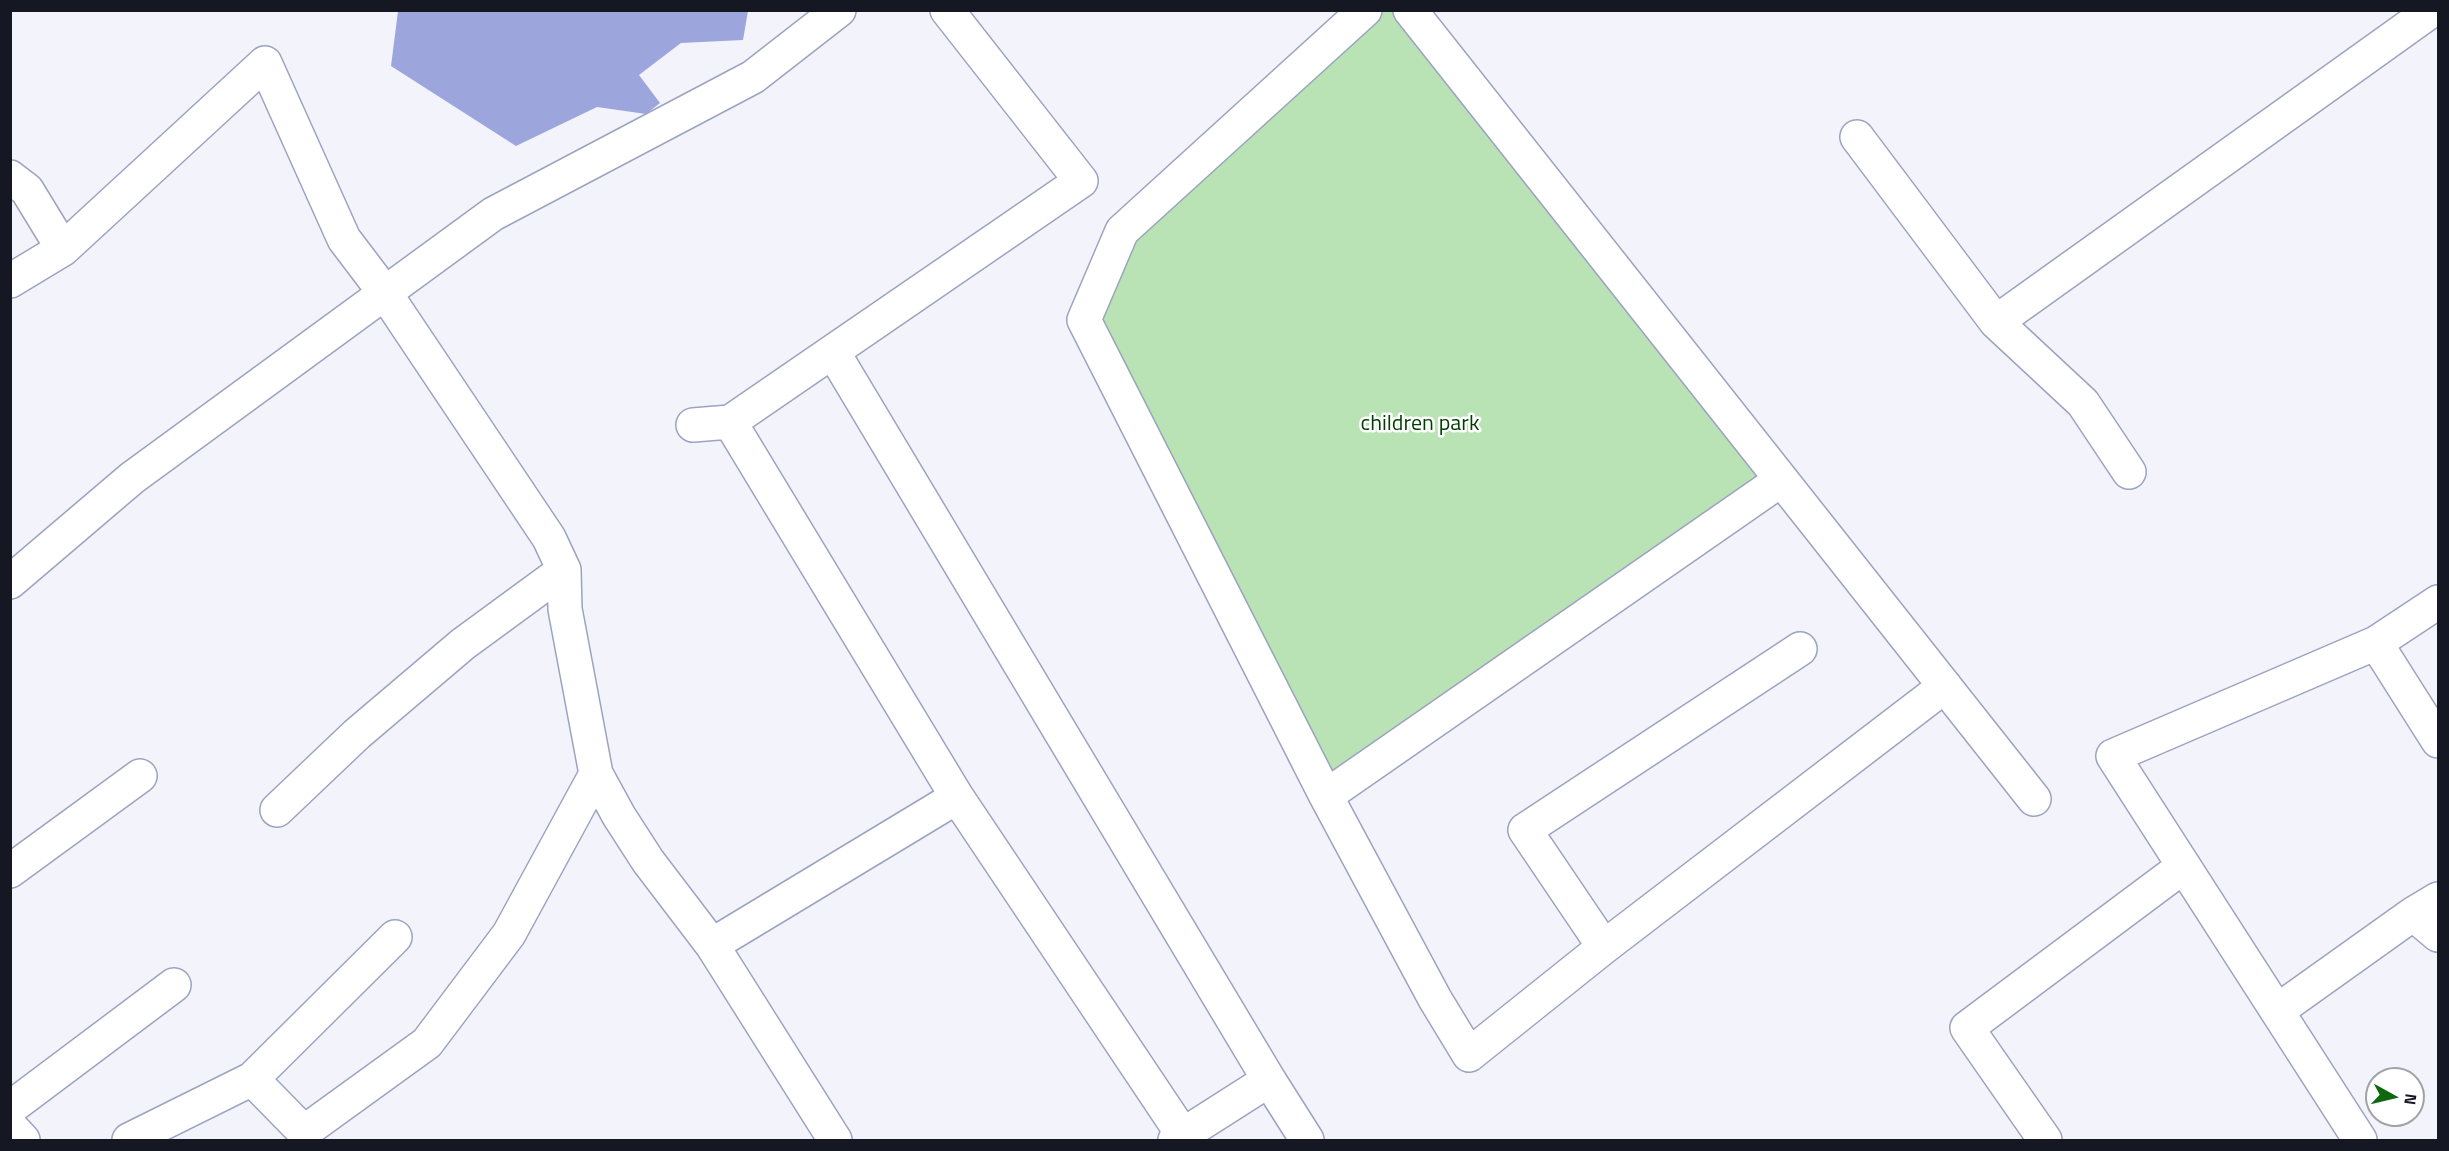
<!DOCTYPE html>
<html>
<head>
<meta charset="utf-8">
<style>
	body { margin:0 }
	#map { position:relative; width:2449px; height:1151px; overflow:hidden; background:#f3f4fb; font-family:"Titillium Web",sans-serif }
	canvas { display:block }
	.frame { position:absolute; inset:0; border:12px solid #151722; pointer-events:none }
	.north { position:absolute; left:2365px; top:1067px; width:60px; height:60px; box-sizing:border-box; background:#fff; border:2px solid #a1a2a7; border-radius:50%; rotate:98deg; font-size:16px; font-weight:700; line-height:24px; text-align:center; color:#151722 }
	.north::after { content:''; display:block; margin:auto; width:21px; height:27px; background:#0f680f; clip-path:polygon(50% 0,100% 100%,50% 72%,0 100%) }
</style>
</head>
<body>
<div id="map">
<canvas width="2449" height="1151"></canvas>
<div class="frame"></div>
<div class="north">N</div>
</div>
<script>
const g = document.querySelector('canvas').getContext('2d');
g.lineJoin = 'round';
function fillPath(path, color) { g.fillStyle = color; g.fill(path, 'evenodd'); }
const toPath = rows => new Path2D(rows.map(r => 'M' + r).join(''));
function strokePath(path, color, width, dash) { g.strokeStyle = color; g.lineWidth = width; g.lineCap = dash ? 'butt' : 'round'; g.setLineDash(dash || []); g.stroke(path); }
function label(font, color, halo, rows, align = 'center') {
  g.font = font + ' "Titillium Web",sans-serif'; g.lineWidth = 5; g.setLineDash([]); g.textBaseline = 'middle'; g.strokeStyle = halo; g.fillStyle = color; for (const [text, x, y, turn = 0] of rows) {
    g.save(); g.translate(x, y); g.rotate((+turn || 0) * Math.PI / 180); g.textAlign = isNaN(turn) ? turn : align; if (halo) g.strokeText(text, 0, 0); g.fillText(text, 0, 0); g.restore();
  }
}
fillPath(toPath([
	[1365,11,1410,11,1781,480,1326,796,1096,342,1122,231]
]), '#b9e2b5');
fillPath(toPath([
	[398,11,398,10,748,11,743,40,681,43,639,75,660,103,646,114,597,107,516,146,391,66]
]), '#9ca6dc');
const minor = toPath([
	[1365,10,1122,231,1084,320,1326,796,1781,480],
	[1410,10,2034,799],
	[1857,137,1996,322,2432,10],
	[10,177,27,190,63,249],
	[10,281,63,249,265,63,344,239,385,293,549,538,564,570,565,609,596,774,619,816,648,861,712,945,835,1140],
	[1996,322,2083,403,2129,472],
	[833,352,1269,1080,1307,1140],
	[730,422,957,797],
	[693,425,730,422,1081,181,947,10],
	[10,582,132,478,493,214,753,77,839,10],
	[2376,643,2438,741],
	[1326,796,1435,999,1469,1055,1604,947,1945,686],
	[277,810,357,734,463,644,564,570],
	[10,871,140,776],
	[2438,899,2413,914,2438,935],
	[712,945,957,797,1183,1135],
	[1604,947,1525,830,1800,649],
	[2277,1011,2413,914],
	[252,1079,304,1132,427,1043,509,934,596,774],
	[10,1108,174,985],
	[10,1126,23,1140],
	[129,1140,252,1079,395,937],
	[1175,1140,1269,1080],
	[2045,1140,1967,1028,2184,866],
	[2360,1140,2113,756,2376,643,2438,602]
]);
strokePath(minor, '#9ca3c0', 36);
strokePath(minor, '#fff', 33);
label('22px', '#003f00', '#fff', [
	["children park",1420,425]
]);
</script>
</body>
</html>
